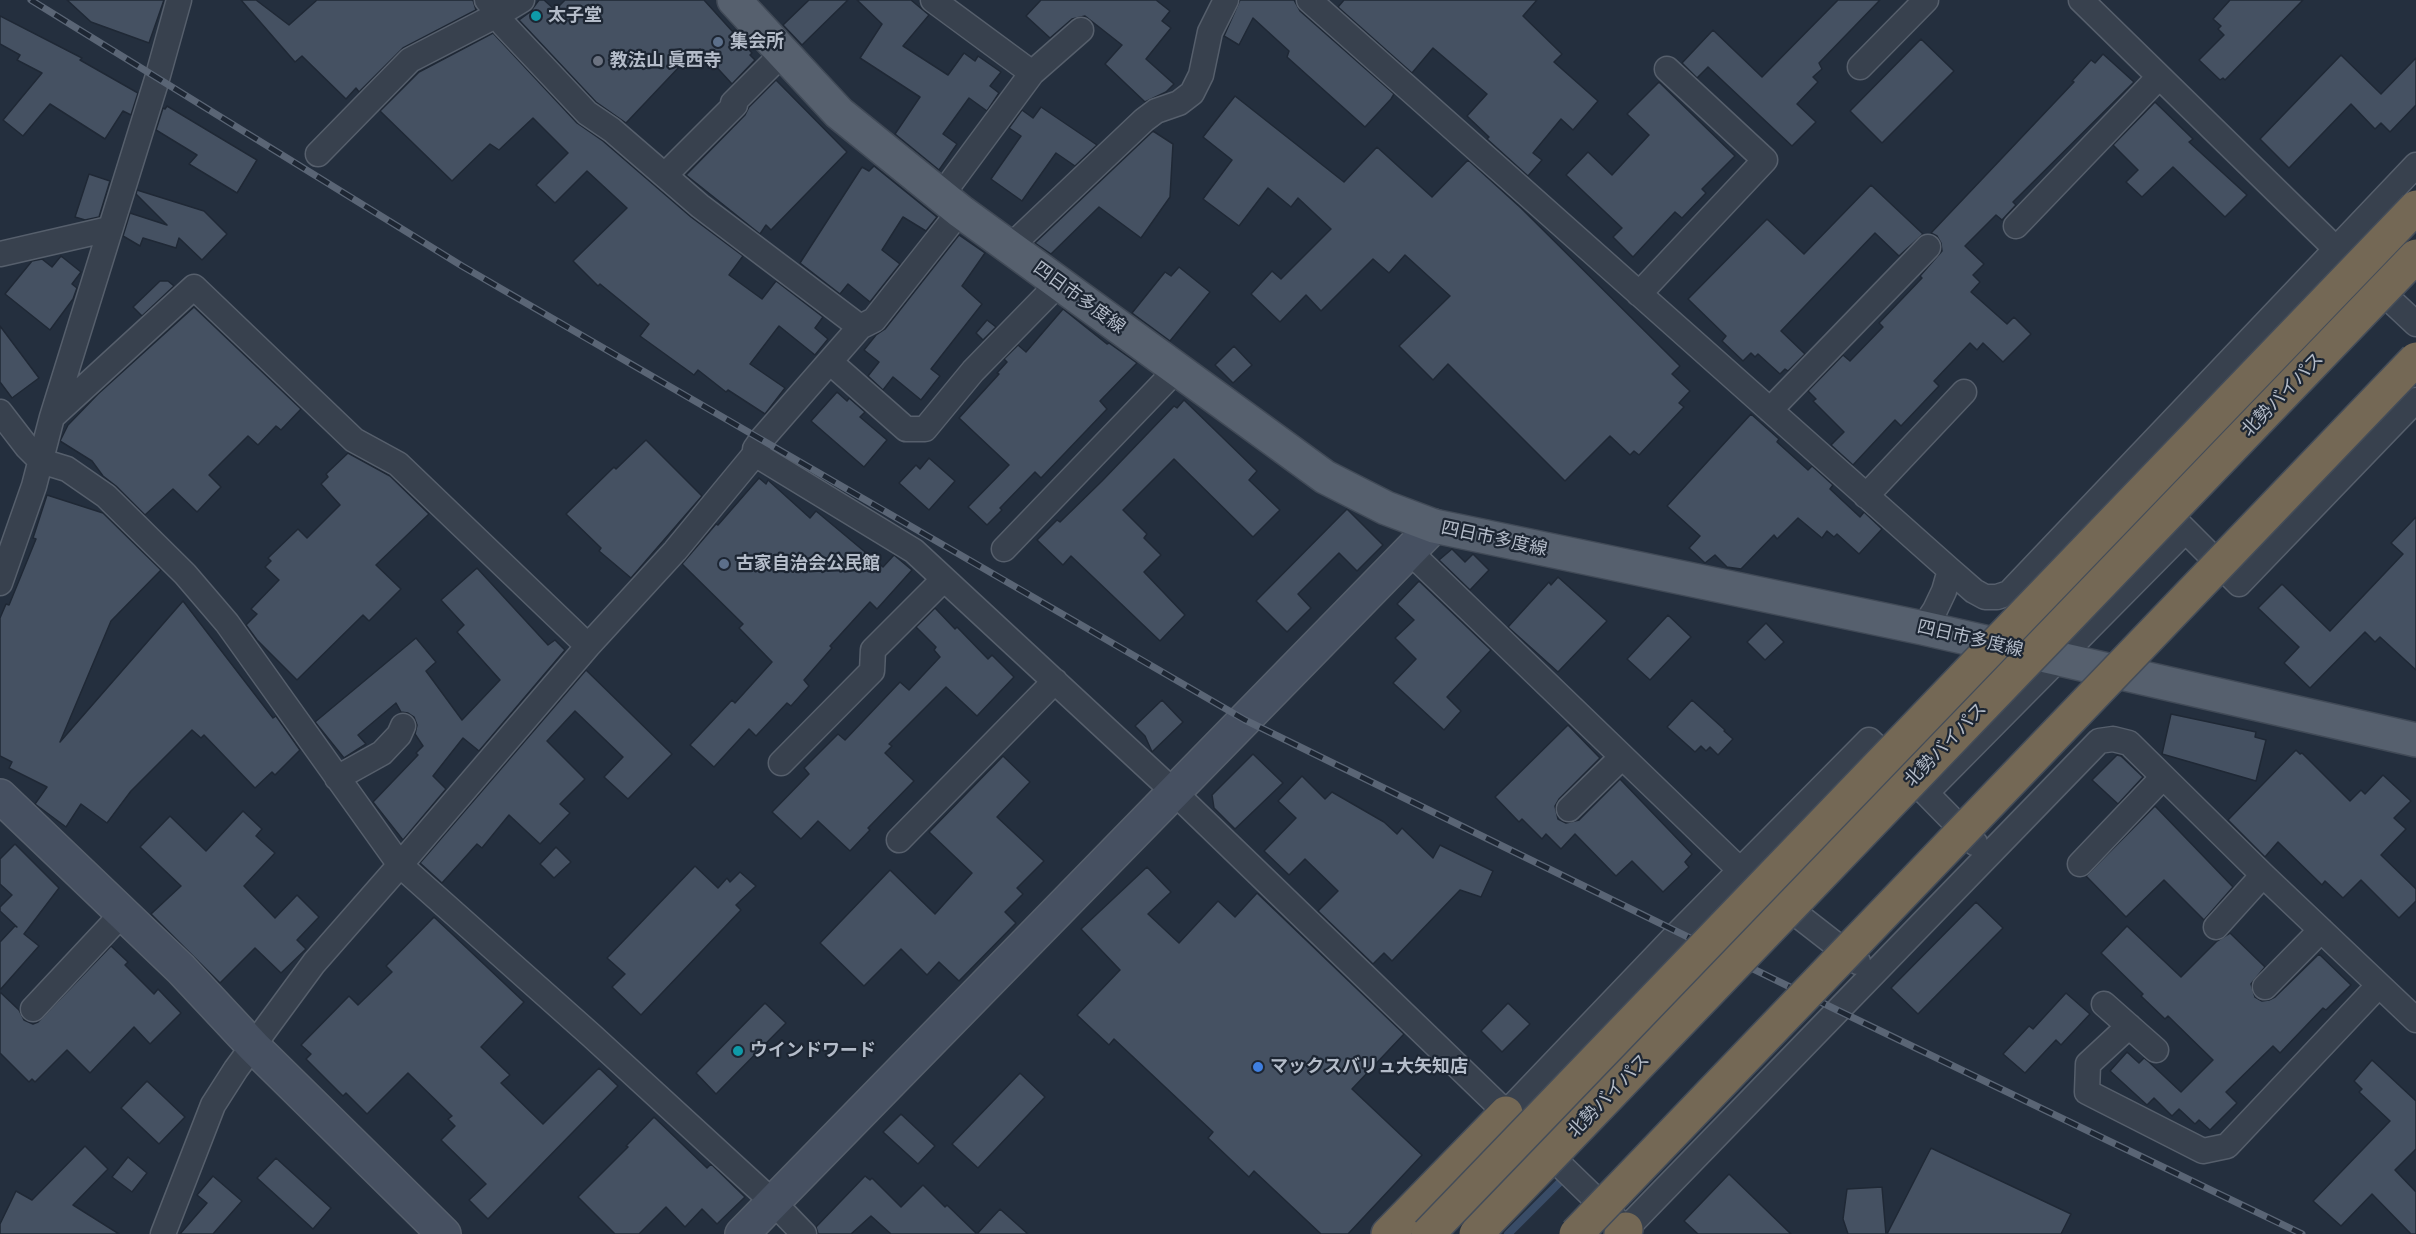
<!DOCTYPE html>
<html>
<head>
<meta charset="utf-8">
<style>
	body { margin:0 }
	canvas { display:block; background:#242f3e }
</style>
</head>
<body>
<canvas width="2416" height="1234"></canvas>
<script>
const g = document.querySelector('canvas').getContext('2d');
g.lineJoin = 'round';
const toPath = rows => new Path2D(rows.map(r => 'M' + r).join(''));
function strokePath(path, color, width, dash) { g.strokeStyle = color; g.lineWidth = width; g.lineCap = dash ? 'butt' : 'round'; g.setLineDash(dash || []); g.stroke(path); }
function fillPath(path, color) { g.fillStyle = color; g.fill(path, 'evenodd'); }
function label(font, color, halo, rows, align = 'center') {
  g.font = font + ' Manrope,"Noto Sans JP",sans-serif'; g.lineWidth = 4.5; g.setLineDash([]); g.textBaseline = 'middle'; g.strokeStyle = halo; g.fillStyle = color; for (const [text, x, y, turn = 0] of rows) {
    g.save(); g.translate(x, y); g.rotate((+turn || 0) * Math.PI / 180); g.textAlign = isNaN(turn) ? turn : align; if (halo) g.strokeText(text, 0, 0); g.fillText(text, 0, 0); g.restore();
  }
}
strokePath(toPath([
	[1508,1234,1565,1177,1563,1175]
]), '#394c67', 8);
const building = toPath([
	[67,0,164,0,149,43,91,22,67,0],
	[241,0,256,0,289,25,317,0,473,0,476,10,403,48,359,92,356,88,346,99,302,56,295,62,241,0],
	[539,0,544,0,555,10,565,0,704,0,752,53,750,55,755,60,732,84,700,49,681,65,626,123,596,102,519,20,530,12,539,0],
	[809,0,848,0,802,45,783,25,809,0],
	[857,0,911,0,929,15,903,46,948,75,964,53,975,61,978,56,1001,72,990,86,999,93,987,111,969,98,943,134,957,144,939,170,895,134,920,97,860,58,882,24,857,0],
	[1041,0,1156,0,1170,11,1162,21,1171,28,1146,59,1174,84,1166,92,1145,102,1105,64,1122,45,1085,16,1072,19,1050,38,1026,16,1041,0],
	[1240,0,1294,0,1300,11,1394,94,1391,99,1365,127,1287,57,1289,51,1253,18,1239,45,1224,36,1240,0],
	[1344,0,1537,0,1523,16,1562,54,1554,62,1598,101,1573,130,1561,119,1533,153,1542,160,1528,176,1487,139,1489,137,1467,116,1487,94,1433,48,1412,73,1338,7,1344,0],
	[1838,0,1880,0,1819,63,1822,69,1813,77,1818,82,1797,104,1816,122,1792,146,1708,67,1697,78,1682,63,1713,30,1762,77,1838,0],
	[2230,0,2303,0,2225,80,2223,78,2220,80,2199,60,2224,35,2218,29,2221,26,2213,19,2230,0],
	[0,16,82,58,80,60,138,93,131,115,123,111,105,139,50,104,23,136,3,120,42,73,17,60,20,55,0,44,0,16],
	[493,33,577,123,603,141,691,217,743,256,729,275,762,299,776,281,823,317,815,328,828,339,815,355,779,326,750,364,785,388,765,414,728,390,726,392,698,370,694,375,640,336,649,324,600,284,598,286,573,261,627,208,587,171,555,203,536,185,568,153,533,118,499,150,490,144,452,181,380,111,419,72,493,33],
	[1921,39,1954,71,1882,143,1850,111,1921,39],
	[2103,54,2134,82,2013,202,2016,205,2002,220,1996,215,1965,246,1984,264,1973,275,1980,282,1971,292,2007,324,2014,317,2031,334,2003,362,1983,343,1977,350,1970,343,1934,381,1939,386,1901,426,1895,420,1853,465,1831,445,1844,432,1813,401,1816,399,1808,391,1843,355,1850,361,1883,327,1879,323,1922,278,1920,276,1942,251,1941,243,1937,236,1931,233,2074,82,2072,81,2091,60,2095,63,2103,54],
	[2341,55,2381,94,2416,58,2416,105,2390,132,2381,123,2375,129,2351,104,2289,168,2260,139,2341,55],
	[776,80,847,152,771,230,766,225,760,234,686,175,745,115,749,107,776,80],
	[1659,82,1735,156,1702,189,1706,193,1682,218,1675,212,1633,257,1613,237,1622,228,1566,175,1588,152,1612,175,1649,135,1627,114,1659,82],
	[1235,96,1344,182,1377,147,1432,197,1468,160,1521,208,1680,366,1672,374,1690,391,1679,403,1684,407,1639,455,1634,451,1630,455,1610,436,1565,481,1448,364,1433,380,1399,346,1450,296,1405,255,1389,273,1373,259,1321,311,1306,295,1280,322,1251,294,1272,271,1281,279,1331,229,1298,198,1291,207,1268,188,1239,226,1203,199,1232,160,1203,137,1235,96],
	[2155,102,2193,139,2189,142,2247,195,2225,217,2173,167,2142,197,2126,182,2138,170,2113,145,2155,102],
	[167,106,257,160,237,193,189,164,197,155,156,130,163,108,165,109,167,106],
	[1041,107,1097,145,1075,166,1056,153,1022,201,991,179,1021,136,1009,128,1022,110,1033,118,1041,107],
	[1153,131,1173,144,1170,197,1141,238,1099,207,1051,254,1035,243,1153,131],
	[874,166,937,217,926,231,903,217,882,250,900,264,870,302,848,284,840,294,800,263,862,167,869,171,874,166],
	[89,174,110,181,99,217,85,220,75,217,89,174],
	[1871,185,1923,234,1899,256,1875,233,1781,331,1805,354,1788,371,1785,369,1780,374,1758,354,1755,357,1751,353,1743,361,1722,341,1726,336,1688,299,1767,219,1804,254,1871,185],
	[137,190,204,211,227,234,202,260,179,238,176,248,143,238,140,246,123,236,130,213,167,225,136,194,137,190],
	[959,235,985,253,962,286,982,304,931,369,940,376,921,400,893,377,883,390,868,376,879,362,864,350,876,335,885,329,959,235],
	[61,256,81,272,72,284,77,288,73,299,50,330,5,294,32,261,42,259,52,267,61,256],
	[1179,267,1210,292,1170,341,1132,313,1165,272,1171,276,1179,267],
	[160,281,168,281,174,286,142,316,133,307,160,281],
	[194,307,301,409,281,430,276,426,258,445,248,436,209,475,221,487,197,512,173,489,145,515,116,486,103,476,92,461,60,441,68,425,98,394,194,307],
	[1063,309,1107,344,1109,343,1137,363,1100,401,1107,409,1041,478,1035,472,1000,508,1002,510,987,525,968,507,1009,465,959,418,999,374,997,373,1007,362,1004,359,1018,345,1026,352,1063,309],
	[987,320,996,327,983,340,976,333,987,320],
	[0,326,39,378,12,398,0,382,0,326],
	[1234,346,1252,365,1233,383,1215,365,1234,346],
	[837,392,847,401,849,398,865,412,860,417,887,440,864,467,811,421,837,392],
	[1184,400,1257,471,1249,480,1280,510,1253,537,1174,459,1123,510,1147,534,1144,538,1161,555,1144,572,1185,615,1160,641,1071,556,1063,565,1037,540,1057,520,1060,522,1102,481,1174,406,1177,408,1184,400],
	[1751,414,1779,439,1777,442,1808,470,1812,466,1833,485,1830,489,1860,517,1864,512,1882,529,1859,554,1837,534,1834,537,1827,531,1822,538,1798,518,1777,539,1774,535,1741,569,1727,567,1715,555,1705,563,1689,548,1700,536,1667,506,1751,414],
	[646,440,702,496,631,578,599,551,601,548,566,514,614,467,616,469,646,440],
	[348,453,390,476,429,514,376,565,401,589,369,621,363,615,297,680,257,640,246,625,257,614,251,609,279,580,265,567,271,561,268,558,298,529,307,538,340,505,321,484,328,477,326,474,348,453],
	[929,458,955,481,929,510,899,483,916,465,920,469,929,458],
	[759,478,766,484,768,480,810,518,816,511,883,567,894,555,912,570,877,609,870,602,830,646,832,648,804,680,809,686,791,706,787,703,756,736,749,729,714,767,690,745,732,700,735,703,772,662,739,628,743,624,682,564,716,524,718,525,759,478],
	[47,495,103,513,161,570,111,621,60,742,183,601,273,718,276,716,300,750,275,775,272,772,255,788,204,735,201,738,192,730,131,791,107,823,81,804,66,827,35,804,47,787,9,768,12,762,0,756,0,618,6,604,9,605,36,539,33,538,47,495],
	[1347,509,1383,545,1357,571,1339,553,1298,594,1311,608,1287,632,1256,601,1347,509],
	[2416,517,2416,670,2380,637,2375,642,2365,632,2310,688,2284,663,2299,647,2258,608,2282,584,2330,631,2403,554,2391,543,2416,517],
	[1452,549,1465,562,1473,554,1489,570,1470,590,1439,560,1452,549],
	[477,568,548,645,555,640,565,650,479,751,463,738,433,776,446,789,403,840,373,802,418,755,416,753,423,746,415,734,417,725,414,717,408,713,401,712,396,703,358,735,366,744,344,758,315,722,416,638,436,662,426,671,462,720,500,680,457,632,464,625,441,600,477,568],
	[1558,577,1607,621,1558,672,1508,627,1549,582,1551,585,1558,577],
	[1419,581,1491,650,1447,697,1461,711,1444,730,1393,683,1416,659,1395,638,1414,620,1397,604,1419,581],
	[935,608,955,629,957,627,988,659,992,655,1014,677,977,716,946,687,889,744,892,746,885,753,914,781,868,828,870,830,850,851,818,821,801,839,772,812,809,774,804,768,838,734,845,740,900,682,909,690,940,657,934,650,936,647,916,627,935,608],
	[1668,615,1691,637,1650,680,1627,659,1668,615],
	[1766,623,1784,642,1765,660,1747,642,1766,623],
	[586,670,672,754,628,799,604,777,623,757,575,711,547,741,585,779,560,804,570,813,540,844,509,815,482,848,477,844,442,883,420,863,586,670],
	[1162,700,1183,722,1152,752,1145,736,1135,726,1162,700],
	[1692,700,1725,730,1724,731,1733,739,1718,755,1710,747,1706,751,1701,746,1695,752,1667,727,1692,700],
	[2171,714,2256,732,2255,737,2266,740,2256,781,2162,754,2171,714],
	[1568,725,1600,758,1559,799,1555,806,1558,819,1566,823,1579,820,1620,779,1692,854,1685,862,1689,867,1663,892,1632,861,1616,876,1575,834,1561,849,1546,834,1542,839,1522,819,1519,822,1495,797,1568,725],
	[2296,750,2300,754,2302,753,2350,801,2361,790,2365,794,2383,775,2411,801,2394,818,2406,829,2381,855,2416,889,2416,901,2399,918,2361,880,2343,898,2325,881,2322,885,2278,842,2265,857,2228,820,2296,750],
	[1253,754,1283,783,1235,829,1214,808,1212,795,1253,754],
	[2117,755,2121,756,2143,777,2118,804,2092,780,2117,755],
	[1003,756,1030,782,997,817,1044,861,1017,888,1023,894,1005,912,1016,923,959,981,939,962,927,975,901,949,864,986,820,943,890,870,935,914,972,873,929,832,1003,756],
	[1302,776,1325,799,1332,792,1384,822,1397,834,1402,828,1433,858,1440,845,1493,871,1481,897,1460,890,1392,961,1384,953,1373,964,1318,911,1338,891,1305,859,1289,875,1264,851,1296,818,1278,801,1302,776],
	[2155,806,2233,887,2204,920,2164,880,2126,917,2086,876,2155,806],
	[243,811,262,829,256,836,275,853,244,886,275,918,297,895,319,917,297,940,306,949,281,973,255,948,220,983,151,914,181,886,140,847,170,816,206,851,243,811],
	[15,844,59,888,24,934,39,946,0,990,0,942,15,926,17,927,0,911,0,907,12,895,0,884,0,859,15,844],
	[556,847,571,862,554,878,540,864,556,847],
	[695,866,718,888,727,878,730,882,740,872,756,886,736,905,741,910,641,1015,612,987,625,974,607,958,695,866],
	[1147,867,1171,892,1148,914,1179,943,1218,901,1235,917,1257,893,1404,1034,1352,1089,1422,1155,1348,1234,1321,1234,1254,1171,1249,1177,1208,1138,1213,1132,1114,1039,1109,1045,1077,1015,1120,970,1081,929,1147,867],
	[1976,902,2003,928,1918,1014,1891,988,1976,902],
	[434,917,524,1002,481,1047,510,1075,501,1083,543,1124,599,1068,618,1086,488,1219,469,1200,486,1184,441,1140,455,1126,448,1119,452,1116,408,1073,367,1114,346,1093,343,1096,306,1059,311,1054,301,1045,349,996,358,1005,392,972,386,966,434,917],
	[2127,926,2181,977,2217,941,2230,933,2265,967,2251,984,2255,997,2262,1001,2269,1000,2275,997,2319,954,2351,985,2326,1010,2323,1008,2280,1053,2273,1046,2226,1092,2237,1103,2210,1130,2199,1120,2195,1124,2179,1109,2172,1116,2154,1098,2147,1105,2110,1071,2127,1052,2139,1063,2144,1058,2149,1062,2181,1092,2213,1060,2168,1016,2165,1019,2141,996,2143,994,2101,953,2127,926],
	[111,946,128,962,125,965,154,994,158,989,181,1013,150,1044,134,1027,90,1073,67,1050,35,1082,32,1079,29,1082,0,1053,0,992,19,1010,24,1020,33,1024,38,1022,111,946],
	[2066,993,2090,1014,2061,1045,2056,1040,2025,1073,2003,1054,2029,1026,2033,1029,2066,993],
	[765,1003,786,1023,716,1094,696,1073,765,1003],
	[1508,1003,1530,1024,1502,1052,1481,1031,1508,1003],
	[2372,1060,2416,1101,2416,1149,2395,1170,2416,1192,2416,1234,2411,1234,2372,1194,2341,1226,2313,1201,2390,1121,2359,1092,2362,1089,2354,1081,2372,1060],
	[1020,1073,1045,1097,978,1168,952,1144,1020,1073],
	[147,1081,185,1117,159,1144,121,1108,147,1081],
	[901,1114,935,1146,918,1164,883,1132,901,1114],
	[654,1117,707,1168,711,1164,745,1197,717,1224,702,1209,685,1227,666,1207,639,1234,615,1234,578,1197,628,1147,626,1146,654,1117],
	[85,1146,108,1169,73,1205,119,1234,0,1234,0,1224,16,1191,32,1200,85,1146],
	[1931,1148,2071,1214,2061,1234,1887,1234,1931,1148],
	[128,1157,147,1173,132,1192,112,1177,128,1157],
	[276,1158,331,1208,313,1229,257,1178,276,1158],
	[1729,1174,1791,1234,1698,1234,1684,1221,1729,1174],
	[213,1176,242,1201,213,1234,180,1234,207,1203,197,1195,213,1176],
	[865,1176,870,1180,872,1178,901,1207,923,1185,945,1207,947,1205,977,1234,1000,1209,1028,1234,891,1234,871,1216,851,1234,818,1234,816,1227,865,1176],
	[1882,1187,1886,1234,1848,1234,1843,1219,1847,1189,1882,1187]
]);
fillPath(building, '#455162');
strokePath(building, '#1f2835', 1.5);
const street = toPath([
	[487,0,499,14,504,25,587,113,612,130,700,206,860,327],
	[933,0,1032,73,1081,30],
	[1309,0,1950,570,1974,591,1985,597,1997,597,2009,593,2416,165],
	[2081,0,2337,250,2416,324],
	[1860,67,1926,0],
	[318,154,410,60,499,14,522,0],
	[665,175,735,105,733,103,783,53],
	[941,196,1032,73],
	[2016,226,2159,77],
	[1010,247,1144,120,1156,111,1179,103,1192,93,1201,75,1210,32,1226,0],
	[0,254,109,229],
	[1639,294,1765,160,1667,69],
	[830,362,906,429,925,429,973,371,1059,283],
	[1770,410,1928,247],
	[0,412,27,447,41,461,67,469,106,496,185,574,227,623,400,865,592,1036,774,1203,804,1234],
	[52,417,194,287,354,440,398,464,588,646],
	[755,454,914,551,1173,791,1614,1217],
	[1866,496,1964,392],
	[2157,502,2239,584,2416,400],
	[1004,549,1177,369],
	[1409,551,1741,871,1858,962],
	[0,583,34,486,52,417,157,79,179,0],
	[1923,628,1935,610,1944,591,1950,570],
	[781,763,872,671,873,650,944,579],
	[337,778,382,753,399,735,403,726],
	[1926,793,2185,531],
	[1569,809,1622,757],
	[899,840,1055,681],
	[2080,864,2163,777],
	[2216,927,2263,875],
	[2265,987,2321,930],
	[2104,1004,2156,1050],
	[33,1009,122,914],
	[2129,1026,2088,1064,2087,1092,2203,1151,2227,1146,2379,985],
	[1506,1113,1678,933,1869,740,1926,793,1975,843],
	[1626,1229,2099,741,2113,739,2129,743,2263,875,2416,1020],
	[163,1234,213,1105,236,1069,314,963,400,865,588,646,675,551,755,454,755,449,762,439,860,327,874,320,960,211]
]);
const secondary = toPath([
	[0,796,181,969,254,1047,444,1234],
	[742,1234,1434,526]
]);
const primary = toPath([
	[734,0,839,113,960,211,1325,477,1386,508,1434,526,1923,628,2416,740]
]);
const highway = toPath([
	[1388,1234,1506,1113],
	[1621,1234,1626,1229]
]);
strokePath(street, '#565f6c', 27);
strokePath(secondary, '#565f6c', 36);
strokePath(primary, '#414a57', 36);
strokePath(highway, '#434c59', 36);
strokePath(street, '#38414e', 24);
strokePath(secondary, '#465061', 33);
strokePath(primary, '#56606e', 33);
strokePath(highway, '#746855', 33);
const rail = toPath([
	[31,0,462,266,1245,720,1837,1010,2302,1234]
]);
strokePath(rail, '#5a6575', 7);
strokePath(rail, '#1d2633', 4.5, [14]);
const highwayBridge = toPath([
	[1428,1234,2416,207],
	[1476,1234,2416,256],
	[1576,1234,2416,359]
]);
strokePath(highwayBridge, '#434c59', 36, []);
strokePath(highwayBridge, '#746855', 33);
for (const [x, y, r, color] of [
	[536,16,6,"#0f9aa8"],
	[718,42,6,"#5c6f8a"],
	[598,61,6,"#6b7280"],
	[724,564,6,"#5c6f8a"],
	[738,1051,6,"#0f9aa8"],
	[1258,1067,6,"#3f7fe0"]
]) { const dot = new Path2D(); dot.arc(x, y, r, 0, 2 * Math.PI); g.fillStyle = color; g.fill(dot); strokePath(dot, '#1d2633', 2); }
label('bold 18px', '#b4bcc9', '#1d2633', [
	["太子堂",548,16],
	["集会所",730,42],
	["教法山 眞西寺",610,61],
	["古家自治会公民館",736,564],
	["ウインドワード",750,1051],
	["マックスバリュ大矢知店",1270,1067]
], 'left');
label('18px', '#b4bcc9', '#1d2633', [
	["四日市多度線",1079,298,36],
	["北勢バイパス",2283,395,-46],
	["四日市多度線",1494,539,12],
	["四日市多度線",1970,639,13],
	["北勢バイパス",1946,745,-46],
	["北勢バイパス",1609,1096,-46]
]);
</script>
</body>
</html>
